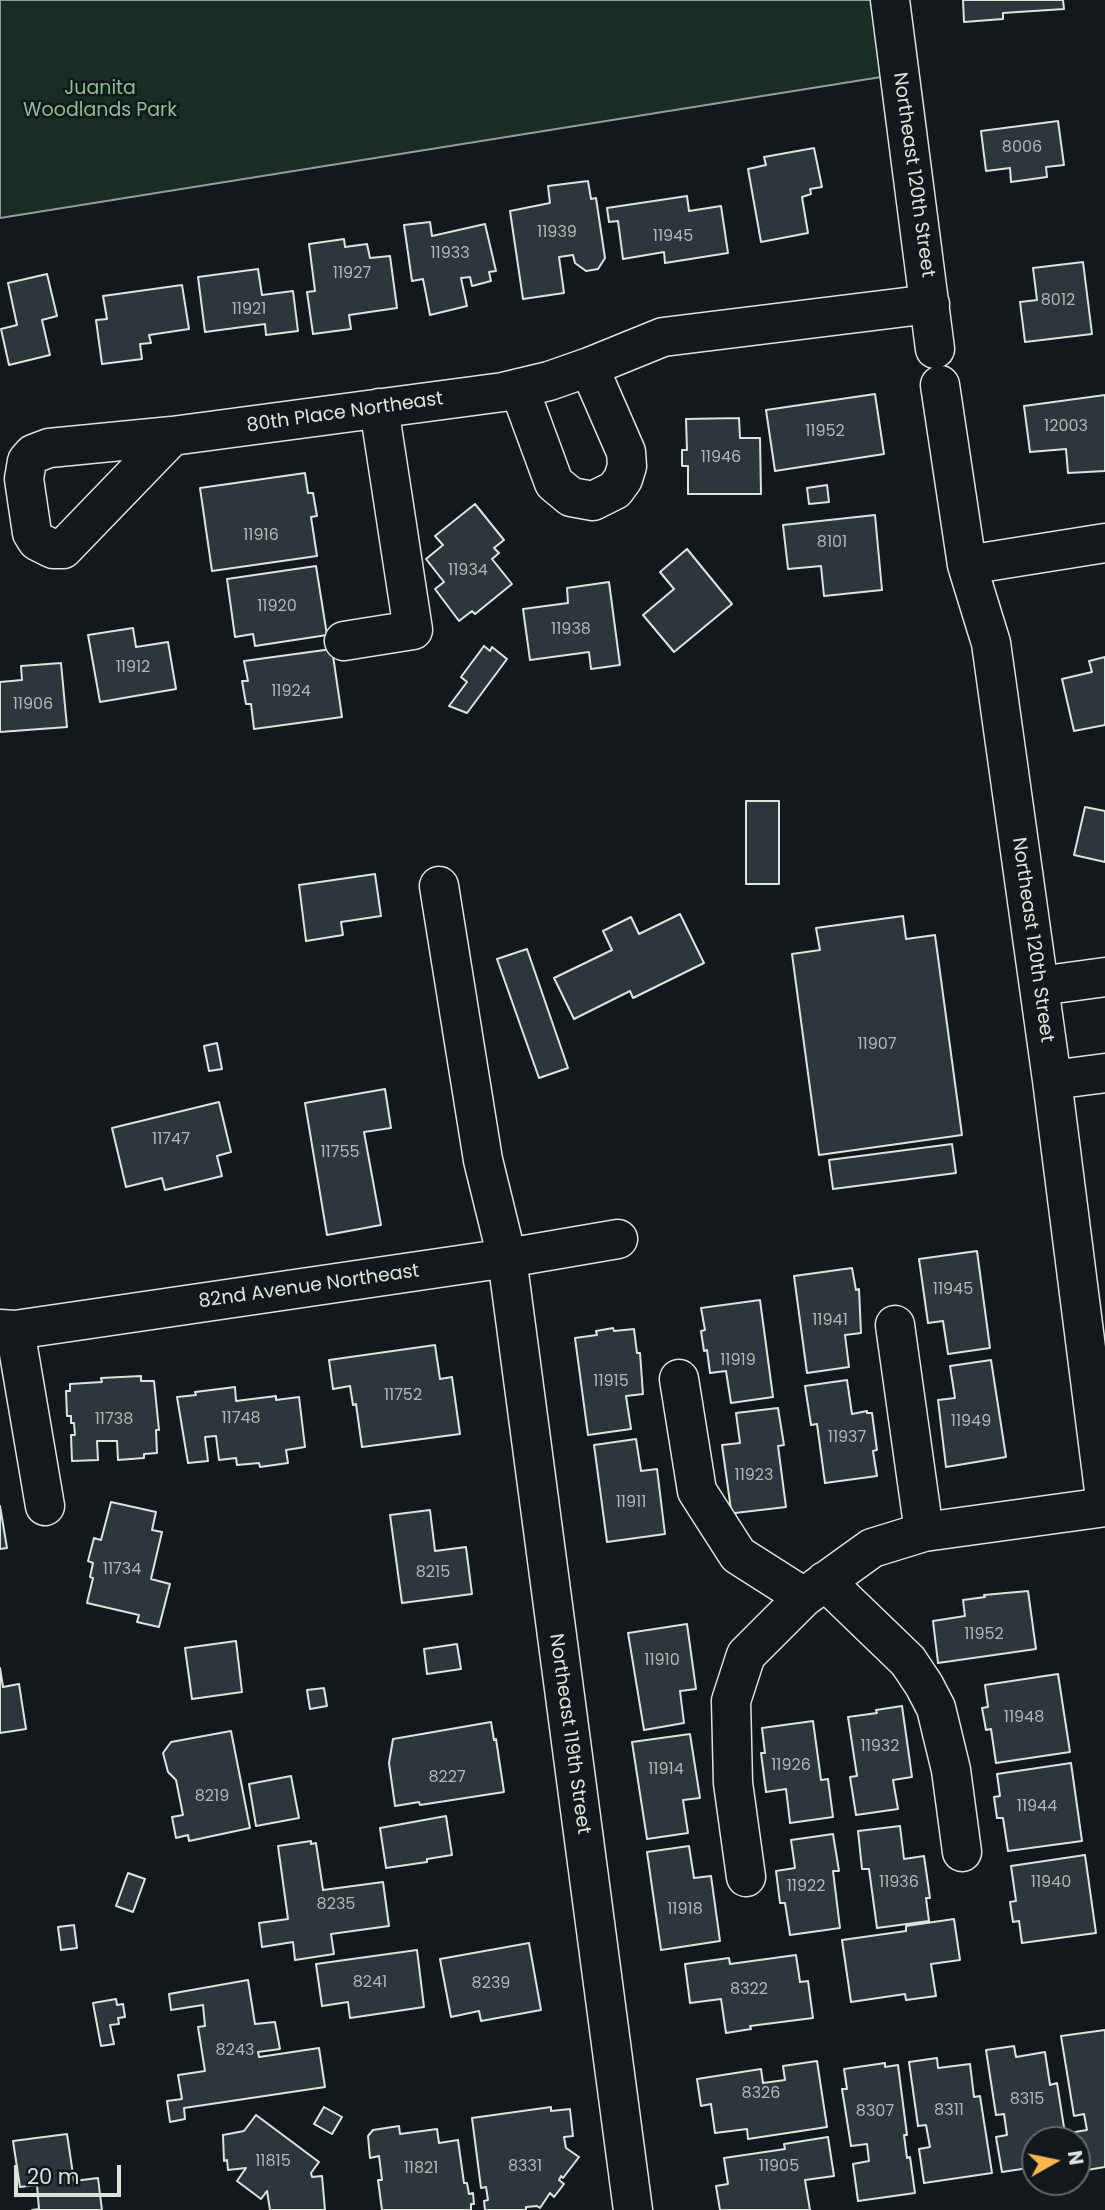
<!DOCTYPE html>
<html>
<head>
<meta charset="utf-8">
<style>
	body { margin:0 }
	#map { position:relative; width:1105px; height:2210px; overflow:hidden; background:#14181c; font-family:Poppins,sans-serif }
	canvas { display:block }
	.north { position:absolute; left:1021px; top:2126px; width:70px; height:70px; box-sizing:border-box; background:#14181c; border:2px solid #626a69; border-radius:50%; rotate:81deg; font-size:19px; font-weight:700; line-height:28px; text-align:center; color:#d8e6dc }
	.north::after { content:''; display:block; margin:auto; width:24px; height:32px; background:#ffb74d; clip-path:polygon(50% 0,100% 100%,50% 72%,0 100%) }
	.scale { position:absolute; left:14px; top:2165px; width:107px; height:32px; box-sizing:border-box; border:4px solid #d8e6dc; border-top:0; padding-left:9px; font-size:21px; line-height:24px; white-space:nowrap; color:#d8e6dc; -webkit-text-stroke:5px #14181c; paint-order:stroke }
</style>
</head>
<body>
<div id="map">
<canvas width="1105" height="2210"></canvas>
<div class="north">N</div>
<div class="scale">20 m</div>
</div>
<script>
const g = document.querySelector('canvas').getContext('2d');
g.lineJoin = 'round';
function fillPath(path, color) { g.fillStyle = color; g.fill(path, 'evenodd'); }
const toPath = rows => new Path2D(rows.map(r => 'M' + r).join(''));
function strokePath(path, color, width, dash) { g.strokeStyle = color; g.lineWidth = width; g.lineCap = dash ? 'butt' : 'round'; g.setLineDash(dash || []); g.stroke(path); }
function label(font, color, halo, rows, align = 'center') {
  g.font = font + ' Poppins,sans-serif'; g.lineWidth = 5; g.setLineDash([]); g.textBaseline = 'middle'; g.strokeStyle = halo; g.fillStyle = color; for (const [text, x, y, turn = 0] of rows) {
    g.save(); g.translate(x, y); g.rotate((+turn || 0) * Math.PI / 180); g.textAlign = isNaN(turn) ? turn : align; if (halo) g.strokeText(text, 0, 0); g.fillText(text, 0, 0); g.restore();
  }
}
const green = toPath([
	[0,0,890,0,900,74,0,218,0,0]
]);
fillPath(green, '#1a2d24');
strokePath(green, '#939e99', 2);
const building = toPath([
	[963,0,1063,0,1064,9,1003,13,1003,19,964,22,963,0],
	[1058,121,1064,165,1046,167,1047,177,1011,182,1010,168,986,171,981,131,1058,121],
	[814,148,822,187,810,189,811,194,802,197,808,233,761,242,748,169,766,165,764,157,814,148],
	[588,181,591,199,596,198,605,258,598,269,586,271,575,263,573,255,559,257,564,293,523,299,510,211,550,203,548,186,588,181],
	[687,196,689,211,721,206,728,253,665,263,664,252,623,259,618,221,609,222,607,208,687,196],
	[430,222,432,236,485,224,496,271,489,272,491,281,472,286,470,277,461,278,467,306,430,315,423,279,412,281,404,225,430,222],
	[344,239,345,247,367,244,370,258,390,256,397,308,349,315,351,329,313,334,307,292,315,291,309,244,344,239],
	[1083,262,1092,334,1025,342,1020,302,1037,300,1033,268,1083,262],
	[258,269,262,295,293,291,298,331,266,335,265,324,205,332,198,277,258,269],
	[47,274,57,316,42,320,50,355,9,365,1,329,17,325,8,283,47,274],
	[182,285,189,329,149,335,151,343,140,344,142,359,102,364,96,320,107,319,103,296,182,285],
	[875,394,884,454,775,471,766,410,875,394],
	[1105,395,1105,471,1068,473,1066,449,1030,452,1024,406,1105,395],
	[739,418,740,438,760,438,761,494,688,494,688,466,682,466,682,450,687,450,686,419,739,418],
	[305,473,308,493,313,493,317,516,311,517,317,556,212,571,200,488,305,473],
	[827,485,829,502,809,504,807,488,827,485],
	[475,504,504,540,494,548,499,553,492,559,512,584,475,614,472,611,459,621,435,589,444,582,426,559,443,545,435,536,475,504],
	[875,515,882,590,824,596,821,566,788,569,783,525,875,515],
	[687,549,732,604,674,652,643,615,674,589,660,572,687,549],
	[316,566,327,635,255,646,253,634,235,637,227,579,316,566],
	[609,582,620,665,591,669,589,652,530,660,523,609,568,603,567,588,609,582],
	[133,628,136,647,168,642,176,689,100,702,88,635,133,628],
	[484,646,490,651,492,647,507,659,467,713,449,706,467,682,461,677,484,646],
	[332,649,342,717,254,729,251,704,246,704,242,681,248,681,244,661,332,649],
	[1105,657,1105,725,1074,731,1062,679,1092,672,1089,661,1105,657],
	[61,663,67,727,0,732,0,682,22,680,21,666,61,663],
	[746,801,779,801,779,884,746,884,746,801],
	[1085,807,1105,811,1105,862,1074,855,1085,807],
	[375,874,381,916,341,922,343,935,306,941,299,885,375,874],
	[680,914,704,963,633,998,630,991,574,1019,554,978,612,950,603,931,631,917,639,934,680,914],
	[903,916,906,939,935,935,962,1135,819,1155,792,954,820,950,816,928,903,916],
	[527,949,568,1068,539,1078,497,959,527,949],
	[217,1043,222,1069,209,1071,204,1046,217,1043],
	[385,1089,391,1128,364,1132,381,1225,327,1235,305,1103,385,1089],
	[219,1102,231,1152,217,1156,222,1176,165,1190,162,1178,126,1187,112,1128,219,1102],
	[952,1144,956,1173,833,1189,829,1160,952,1144],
	[977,1251,990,1348,948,1354,943,1321,928,1323,919,1259,977,1251],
	[852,1268,856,1290,859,1289,861,1333,845,1335,849,1367,807,1373,794,1276,852,1268],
	[760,1300,773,1397,731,1403,726,1371,710,1373,707,1350,704,1351,701,1331,705,1330,701,1308,760,1300],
	[613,1328,614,1331,634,1329,637,1353,640,1353,643,1394,626,1396,631,1429,588,1435,575,1338,597,1335,596,1331,613,1328],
	[435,1345,440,1379,452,1377,460,1434,362,1447,356,1404,353,1405,350,1386,333,1389,329,1360,435,1345],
	[991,1360,1006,1457,946,1467,938,1400,955,1398,950,1366,991,1360],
	[141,1376,141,1381,154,1381,159,1430,156,1430,157,1453,144,1454,144,1458,118,1460,117,1441,97,1441,98,1460,72,1461,71,1435,75,1435,74,1423,71,1423,71,1416,67,1416,66,1391,70,1391,70,1384,102,1382,101,1378,141,1376],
	[847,1380,852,1414,867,1411,867,1413,872,1413,877,1450,873,1451,877,1476,825,1483,817,1424,811,1425,805,1386,847,1380],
	[235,1387,236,1401,276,1396,276,1400,299,1397,305,1447,286,1450,288,1463,260,1467,259,1463,237,1465,236,1458,219,1460,216,1436,205,1437,208,1461,188,1463,177,1397,196,1395,195,1392,235,1387],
	[778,1408,784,1445,778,1446,786,1507,735,1513,736,1516,732,1517,722,1445,740,1443,736,1413,778,1408],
	[636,1439,641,1471,657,1469,665,1534,607,1542,594,1445,636,1439],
	[111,1502,156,1512,152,1530,162,1532,151,1579,170,1584,159,1627,137,1622,139,1615,87,1603,93,1578,90,1577,93,1563,88,1561,94,1538,101,1540,111,1502],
	[0,1506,7,1548,0,1549,0,1506],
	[430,1510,435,1551,466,1547,472,1594,402,1603,390,1515,430,1510],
	[1028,1591,1036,1649,938,1663,933,1621,965,1616,963,1600,985,1597,984,1595,1028,1591],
	[687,1624,696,1689,680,1691,684,1723,644,1730,628,1633,687,1624],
	[236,1641,242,1692,192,1699,185,1648,236,1641],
	[457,1644,461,1669,427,1674,424,1649,457,1644],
	[0,1668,3,1687,19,1684,26,1729,0,1733,0,1668],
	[1058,1674,1070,1752,996,1763,991,1729,986,1730,982,1708,988,1707,985,1685,1058,1674],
	[324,1688,327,1706,310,1709,307,1690,324,1688],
	[902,1706,912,1777,893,1780,898,1809,856,1815,850,1777,857,1776,848,1717,877,1713,876,1710,902,1706],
	[813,1721,821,1780,828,1779,833,1817,790,1823,786,1789,766,1792,761,1753,765,1753,762,1728,813,1721],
	[491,1722,494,1740,496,1739,504,1792,420,1805,419,1802,395,1806,389,1763,393,1739,491,1722],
	[231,1731,250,1828,189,1841,188,1835,176,1838,172,1817,183,1815,176,1780,168,1772,163,1753,171,1742,231,1731],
	[690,1734,700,1798,683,1800,688,1833,647,1839,632,1742,690,1734],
	[1071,1763,1082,1841,1008,1851,1003,1818,997,1818,994,1797,1000,1796,997,1774,1071,1763],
	[291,1776,299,1818,256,1826,249,1784,291,1776],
	[446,1816,452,1855,427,1859,427,1862,386,1868,380,1828,446,1816],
	[900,1826,904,1859,924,1856,930,1898,926,1898,929,1921,877,1928,869,1869,862,1869,858,1831,900,1826],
	[833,1834,839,1871,833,1871,840,1928,790,1935,785,1903,780,1903,776,1871,795,1868,791,1840,833,1834],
	[311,1841,311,1844,316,1843,323,1890,383,1882,389,1926,331,1934,334,1954,295,1960,293,1942,262,1947,259,1923,288,1919,278,1846,311,1841],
	[689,1846,694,1878,711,1876,720,1941,661,1950,647,1852,689,1846],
	[1085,1855,1096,1933,1022,1943,1019,1921,1013,1922,1010,1902,1016,1901,1011,1866,1085,1855],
	[128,1873,145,1879,133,1912,116,1906,128,1873],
	[954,1919,960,1960,931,1964,936,1996,906,2000,905,1994,851,2002,842,1940,906,1931,906,1926,954,1919],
	[74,1925,77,1948,61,1950,58,1927,74,1925],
	[529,1943,541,2010,481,2021,479,2011,451,2017,440,1959,529,1943],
	[417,1950,424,2007,350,2018,348,2002,322,2006,316,1964,417,1950],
	[796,1955,800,1982,808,1981,813,2018,750,2026,751,2029,726,2033,721,1999,690,2003,685,1964,729,1958,730,1964,796,1955],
	[248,1980,255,2024,275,2022,280,2049,258,2052,259,2057,319,2048,325,2087,184,2108,185,2119,170,2122,167,2101,182,2099,178,2075,205,2071,198,2027,205,2026,203,2005,171,2010,169,1994,248,1980],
	[116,1999,117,2005,123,2004,125,2017,118,2018,119,2024,110,2025,114,2044,101,2046,93,2003,116,1999],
	[1105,2030,1105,2167,1081,2171,1075,2132,1087,2130,1084,2114,1074,2116,1061,2036,1105,2030],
	[1014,2046,1016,2057,1045,2052,1050,2085,1057,2083,1066,2140,1035,2140,1035,2167,1002,2172,996,2137,1007,2135,1004,2114,996,2115,986,2050,1014,2046],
	[937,2058,938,2068,970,2064,974,2097,980,2096,992,2173,924,2183,919,2149,930,2147,926,2125,918,2126,909,2062,937,2058],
	[817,2061,827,2127,748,2139,747,2129,715,2133,711,2104,701,2106,697,2079,761,2069,763,2083,785,2080,783,2066,817,2061],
	[885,2063,885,2067,898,2065,907,2135,904,2135,907,2158,910,2157,915,2193,858,2201,853,2164,869,2161,867,2144,851,2146,842,2089,847,2089,844,2069,885,2063],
	[324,2107,342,2117,332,2134,314,2124,324,2107],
	[551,2107,551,2111,570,2109,573,2136,564,2137,566,2148,579,2157,563,2178,561,2176,559,2180,564,2184,554,2197,550,2193,540,2208,537,2206,526,2207,526,2210,485,2210,484,2201,488,2200,486,2187,481,2188,472,2118,551,2107],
	[256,2115,319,2162,311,2173,312,2177,322,2176,325,2210,270,2210,267,2191,261,2199,237,2181,246,2168,228,2170,227,2160,224,2161,223,2135,244,2131,256,2115],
	[399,2126,400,2134,437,2129,439,2143,458,2140,464,2183,467,2183,469,2194,473,2193,474,2204,471,2204,471,2210,382,2210,378,2180,382,2180,379,2156,370,2158,368,2136,373,2130,399,2126],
	[67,2134,74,2181,98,2178,102,2210,32,2210,39,2209,37,2185,20,2187,13,2141,67,2134],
	[828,2137,834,2176,805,2180,810,2210,720,2210,716,2186,728,2184,724,2158,785,2149,784,2144,828,2137]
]);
fillPath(building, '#2c363c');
strokePath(building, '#d8e6dc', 2);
const minor = toPath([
	[890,0,935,349],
	[940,385,967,565,991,643,1052,1080,1105,1498],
	[519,388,554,483,571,497,593,501,615,490,623,479,627,466,626,452,589,367],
	[172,436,49,448,33,454,27,461,24,479,32,533,37,541,53,549,63,549,172,436,503,392,549,381,589,367,663,337,930,304],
	[967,565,1105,543],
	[344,641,413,630,379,408],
	[439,886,483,1160,507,1258,633,2210],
	[1039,986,1105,977],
	[1052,1080,1105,1073],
	[895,1325,924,1532],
	[0,1329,15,1330,507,1258,618,1239],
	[15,1330,45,1506],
	[679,1379,697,1491,738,1555,804,1597],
	[825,1581,908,1661,924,1685,936,1708,951,1770,962,1852],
	[746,1877,733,1783,731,1701,746,1655,804,1597,872,1548,924,1532,1105,1507]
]);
strokePath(minor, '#d8e6dc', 41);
strokePath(minor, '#14181c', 38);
label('16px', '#adbab4', null, [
	["8006",1022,148],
	["11939",557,233],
	["11945",673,237],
	["11933",450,254],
	["11927",352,274],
	["8012",1058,301],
	["11921",249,310],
	["12003",1066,427],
	["11952",825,432],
	["11946",721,458],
	["11916",261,536],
	["8101",832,543],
	["11934",468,571],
	["11920",277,607],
	["11938",571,630],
	["11912",133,668],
	["11924",291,692],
	["11906",33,705],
	["11907",877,1045],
	["11747",171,1140],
	["11755",340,1153],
	["11945",953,1290],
	["11941",830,1321],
	["11919",738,1361],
	["11915",611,1382],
	["11752",403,1396],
	["11748",241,1419],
	["11738",114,1420],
	["11949",971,1422],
	["11937",847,1438],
	["11923",754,1476],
	["11911",631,1503],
	["11734",122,1570],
	["8215",433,1573],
	["11952",984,1635],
	["11910",662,1661],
	["11948",1024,1718],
	["11932",880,1747],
	["11926",791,1766],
	["11914",666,1770],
	["8227",447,1778],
	["8219",212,1797],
	["11944",1037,1807],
	["11936",899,1883],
	["11940",1051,1883],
	["11922",806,1887],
	["8235",336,1905],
	["11918",685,1910],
	["8241",370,1983],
	["8239",491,1984],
	["8322",749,1990],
	["8243",235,2051],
	["8326",761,2094],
	["8315",1027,2100],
	["8311",949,2111],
	["8307",875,2112],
	["11815",273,2162],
	["8331",525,2167],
	["11905",779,2167],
	["11821",421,2169]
]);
label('19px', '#8ac095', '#14181c', [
	["Juanita",100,89],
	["Woodlands Park",100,111]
]);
label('19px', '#d8e6dc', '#14181c', [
	["Northeast 120th Street",913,175,82],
	["80th Place Northeast",345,413,-8],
	["Northeast 120th Street",1032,940,82],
	["82nd Avenue Northeast",309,1287,-8],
	["Northeast 119th Street",569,1734,82]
]);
</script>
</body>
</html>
